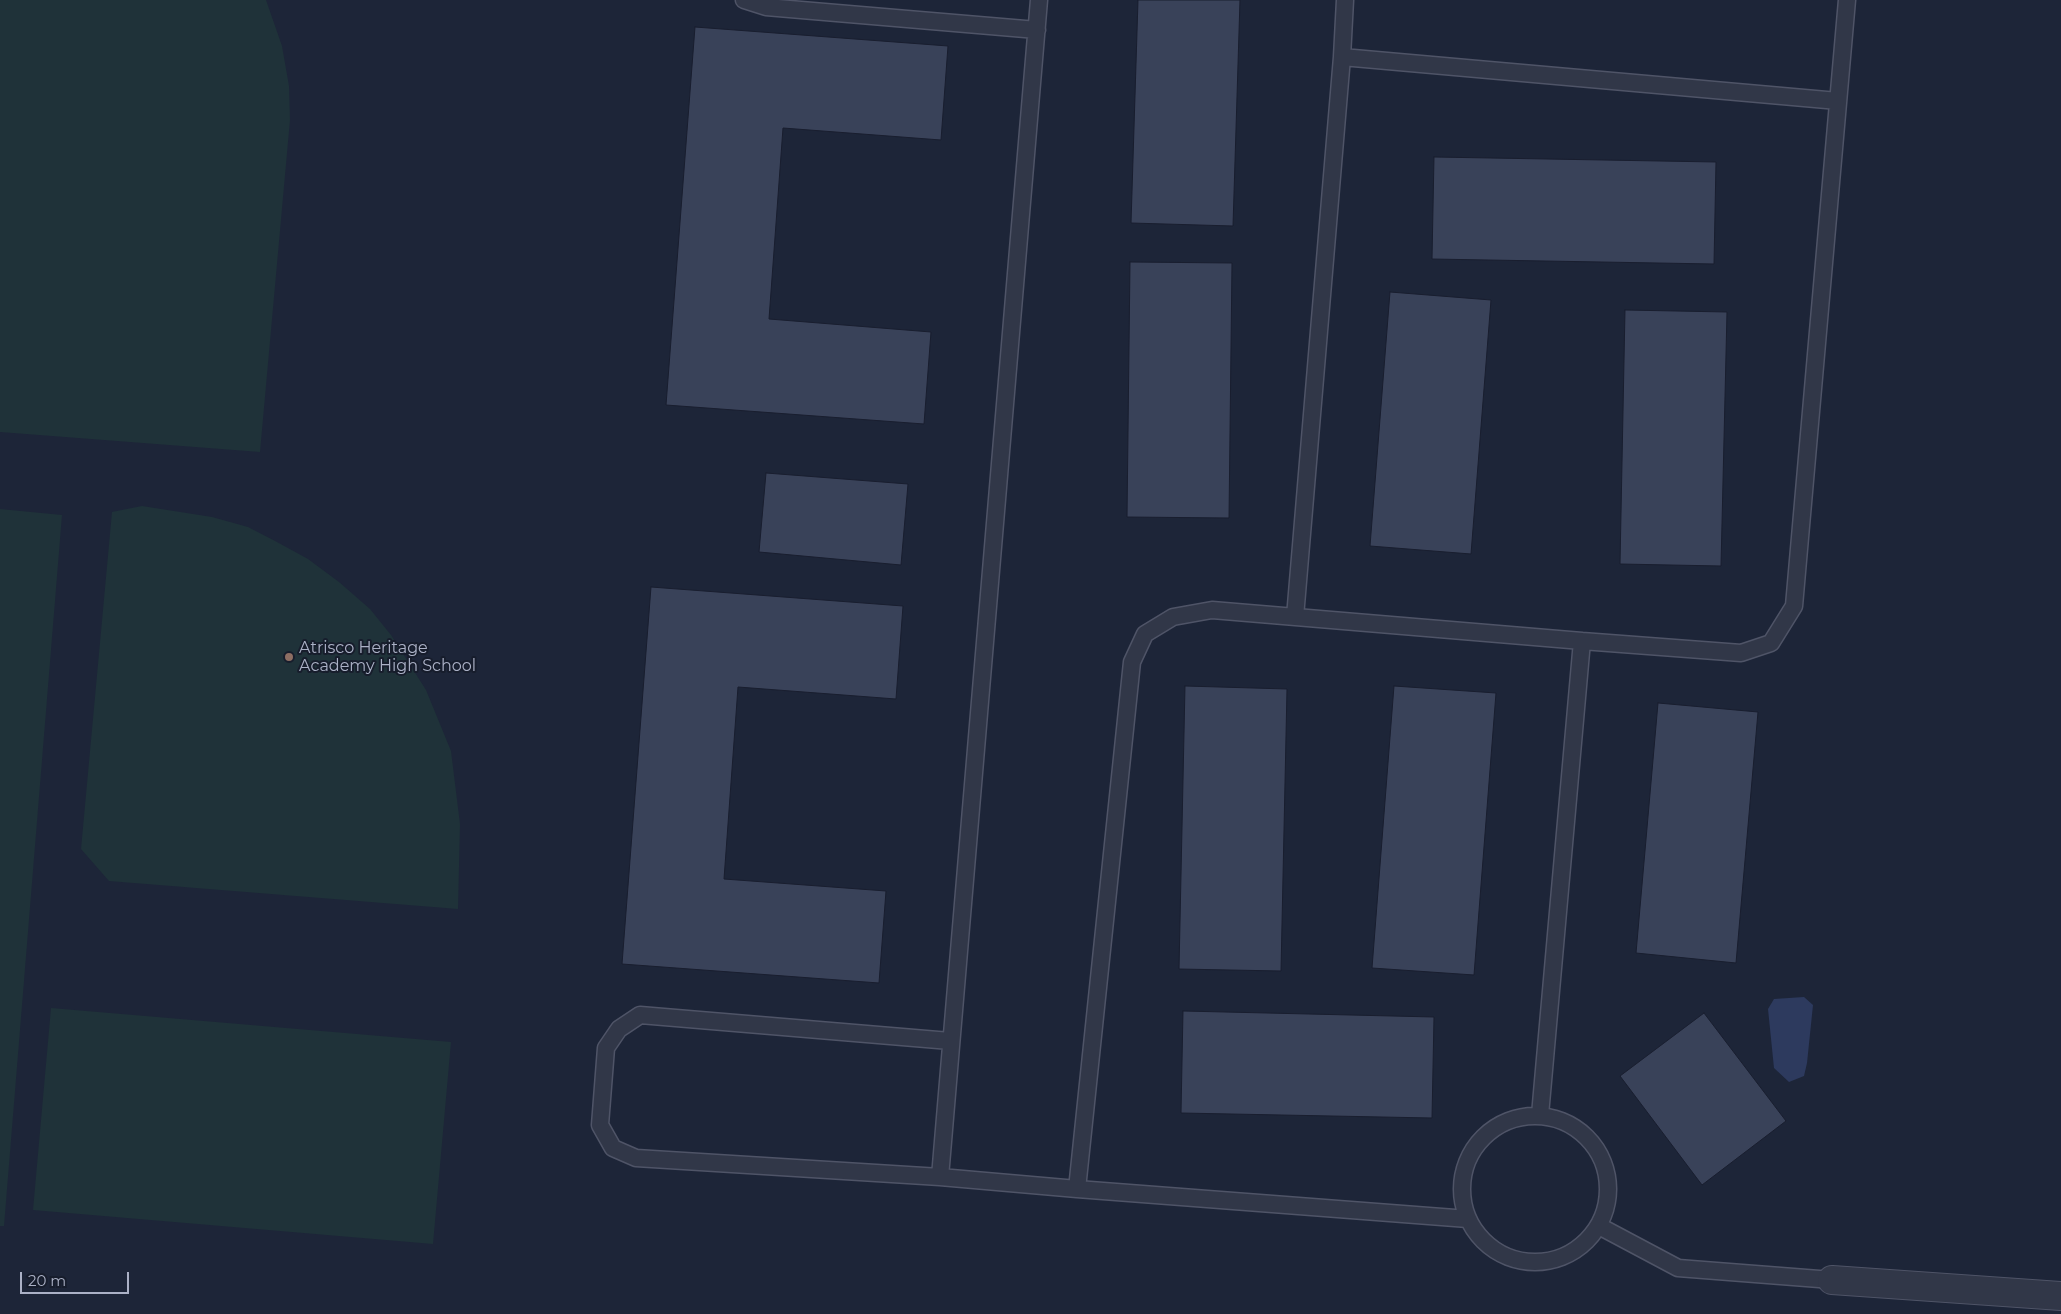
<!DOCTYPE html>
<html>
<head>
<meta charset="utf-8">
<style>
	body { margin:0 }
	#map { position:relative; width:2061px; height:1314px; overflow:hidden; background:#1d2538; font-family:Montserrat,sans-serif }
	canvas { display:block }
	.scale { position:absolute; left:20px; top:1272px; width:109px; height:22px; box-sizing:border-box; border:2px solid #abb1c6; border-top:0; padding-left:6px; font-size:15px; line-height:18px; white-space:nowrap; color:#abb1c6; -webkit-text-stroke:4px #171d2c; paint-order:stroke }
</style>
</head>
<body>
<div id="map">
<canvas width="2061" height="1314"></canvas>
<div class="scale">20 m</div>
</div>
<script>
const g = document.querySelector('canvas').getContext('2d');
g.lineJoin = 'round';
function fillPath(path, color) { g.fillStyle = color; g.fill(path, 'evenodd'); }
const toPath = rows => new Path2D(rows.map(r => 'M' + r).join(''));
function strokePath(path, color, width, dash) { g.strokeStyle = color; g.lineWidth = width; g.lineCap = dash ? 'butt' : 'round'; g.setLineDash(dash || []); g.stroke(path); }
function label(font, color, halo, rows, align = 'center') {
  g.font = font + ' Montserrat,sans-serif'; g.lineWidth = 4; g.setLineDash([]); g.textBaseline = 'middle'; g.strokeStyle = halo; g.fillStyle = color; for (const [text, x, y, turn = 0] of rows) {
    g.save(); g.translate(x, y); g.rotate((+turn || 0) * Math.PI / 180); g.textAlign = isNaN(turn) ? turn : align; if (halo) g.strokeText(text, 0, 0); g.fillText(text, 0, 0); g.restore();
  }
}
fillPath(toPath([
	[0,0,266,0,282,46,289,86,290,120,260,452,0,432],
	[142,506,212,517,248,527,277,542,308,559,339,582,370,609,391,635,426,690,451,751,460,824,458,909,109,881,81,849,112,512],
	[0,509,62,515,4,1226,0,1226],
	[51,1008,451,1042,433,1244,33,1210]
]), '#1f3239');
fillPath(toPath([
	[1804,997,1813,1005,1807,1063,1804,1076,1789,1082,1774,1068,1768,1009,1774,999]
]), '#2d3a5e');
const building = toPath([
	[1138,0,1240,0,1233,226,1131,223,1138,0],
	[695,27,948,46,941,140,783,128,769,319,931,332,924,424,666,405,695,27],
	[1434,157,1716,162,1714,264,1432,259,1434,157],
	[1130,262,1232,263,1229,518,1127,517,1130,262],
	[1390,292,1491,300,1471,554,1370,546,1390,292],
	[1625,310,1727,312,1721,566,1620,564,1625,310],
	[766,473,908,484,901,565,759,552,766,473],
	[651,587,903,606,896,699,738,687,724,879,886,891,879,983,622,964,651,587],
	[1185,686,1287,689,1281,971,1179,969,1185,686],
	[1394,686,1496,693,1474,975,1372,968,1394,686],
	[1658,703,1758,712,1736,963,1636,953,1658,703],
	[1183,1011,1434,1017,1432,1118,1181,1113,1183,1011],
	[1704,1013,1786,1121,1702,1185,1620,1076,1704,1013]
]);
fillPath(building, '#394259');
strokePath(building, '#191e2f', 1);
const service = toPath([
	[744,0,766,7,1037,30],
	[1039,0,940,1177,1077,1189],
	[1342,57,1838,101],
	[1295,617,1342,57,1345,0],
	[1582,641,1741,653,1771,643,1794,606,1847,0],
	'1462 1189a73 73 0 1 1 146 0a73 73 0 1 1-146 0Z',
	[940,1177,636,1158,613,1148,600,1125,606,1048,619,1029,640,1015,950,1041],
	[1468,1219,1077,1189,1132,662,1145,634,1173,617,1212,610,1582,641,1540,1115],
	[1599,1226,1678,1268,1832,1280]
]);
const minor = toPath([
	[1832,1280,2061,1296]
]);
strokePath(service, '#4f5467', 19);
strokePath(minor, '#4f5467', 30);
strokePath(service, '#313748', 16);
strokePath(minor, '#313748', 28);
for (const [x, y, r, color] of [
	[289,657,5,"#8d6e63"]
]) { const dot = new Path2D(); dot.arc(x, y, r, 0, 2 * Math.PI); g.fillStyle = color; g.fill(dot); strokePath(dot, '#171d2c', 2); }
label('16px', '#abb1c6', '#171d2c', [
	["Atrisco Heritage",299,648],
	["Academy High School",299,666]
], 'left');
</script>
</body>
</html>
